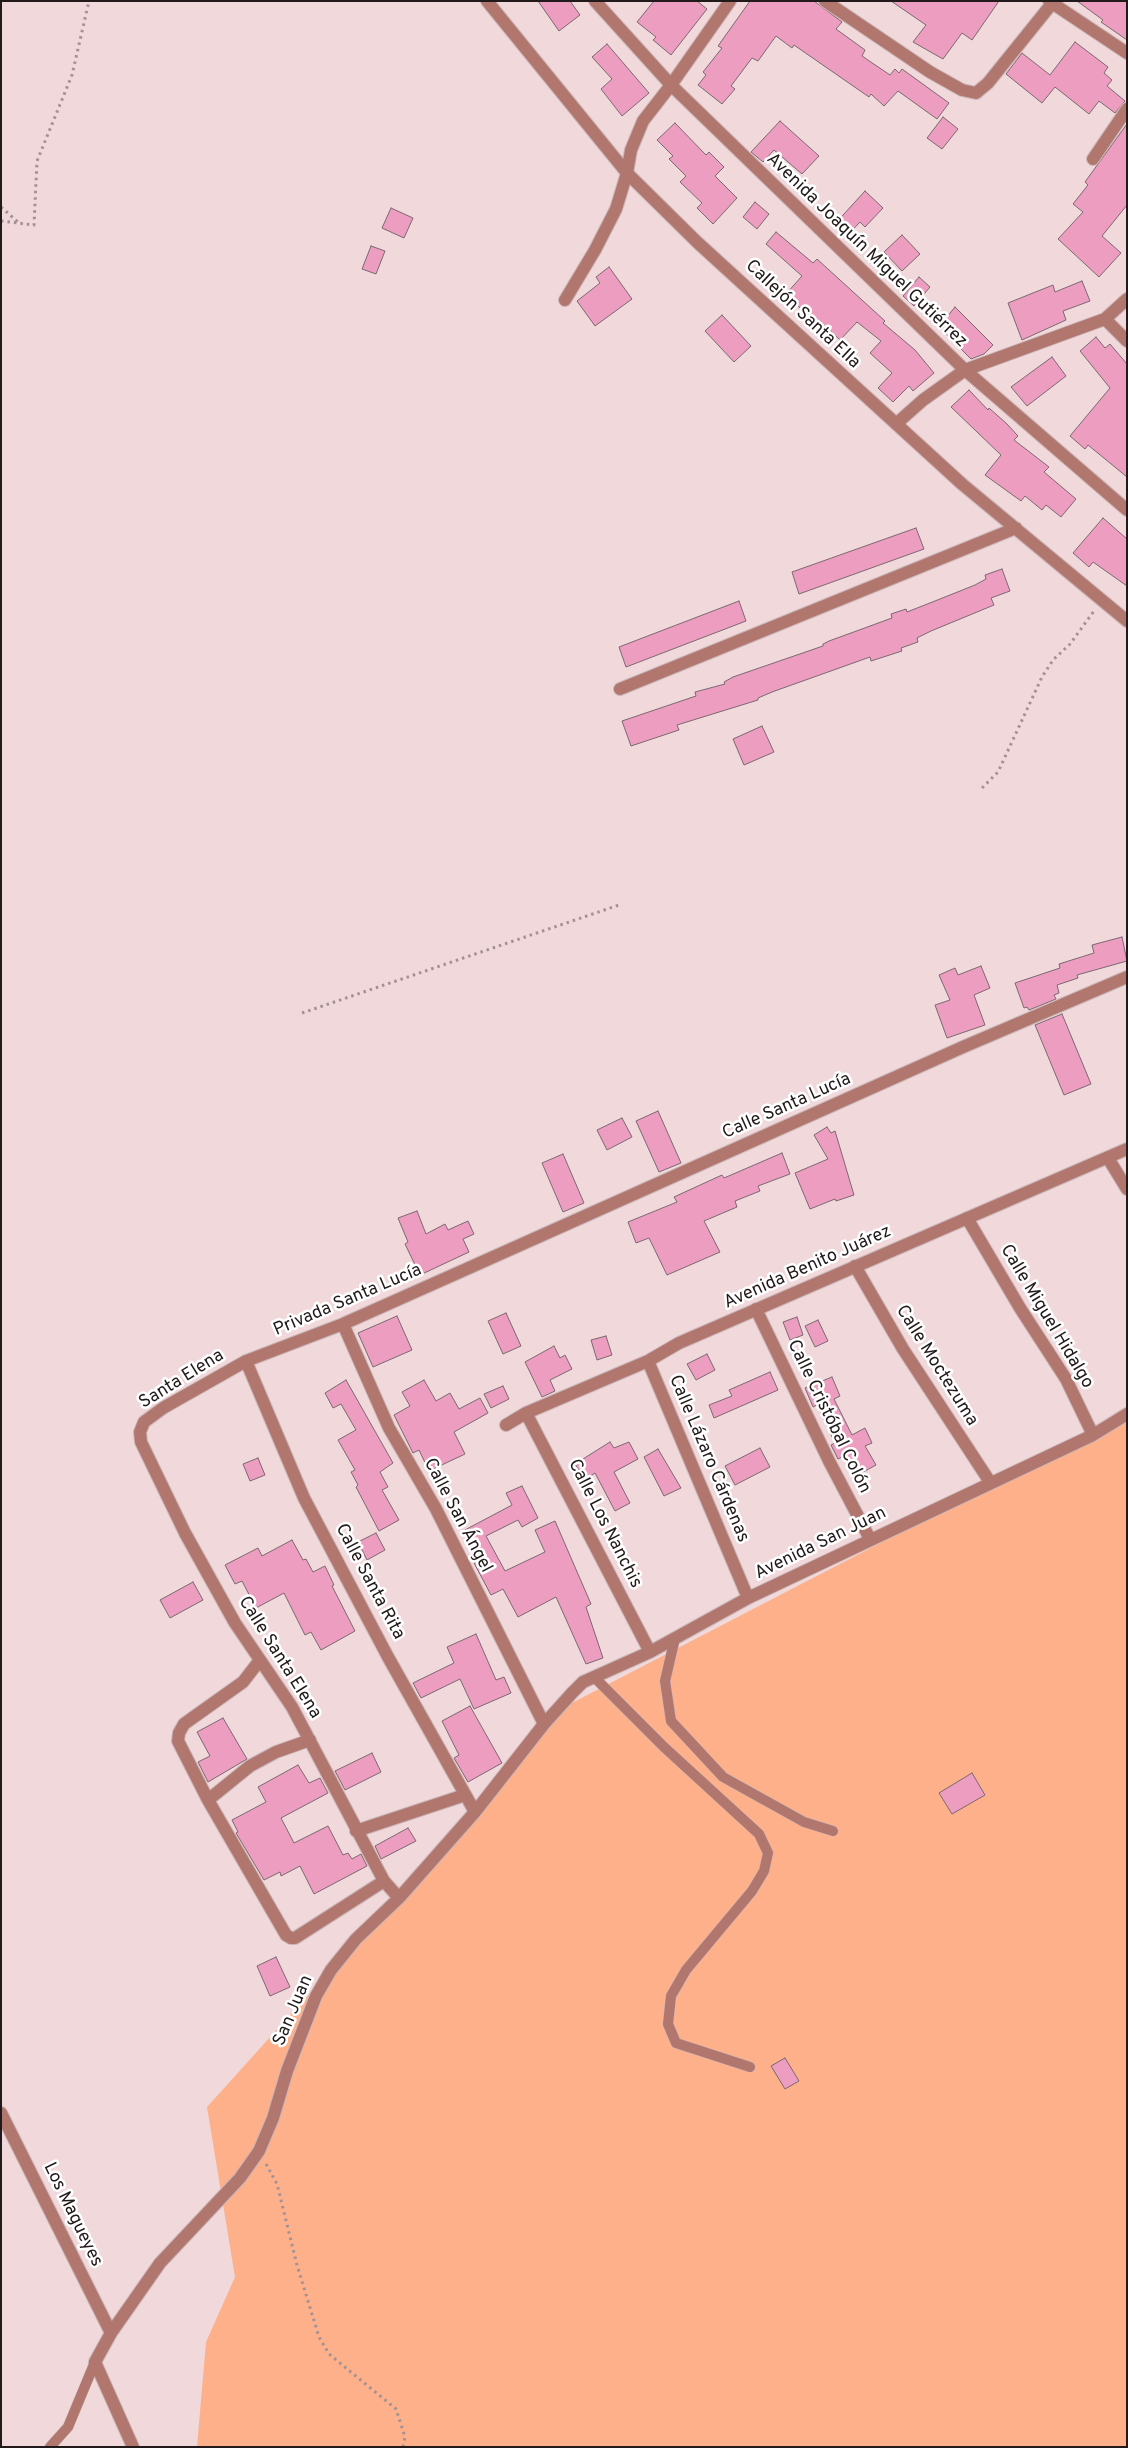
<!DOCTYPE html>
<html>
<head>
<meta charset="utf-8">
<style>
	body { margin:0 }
	#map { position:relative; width:1128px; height:2448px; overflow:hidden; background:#f0d8db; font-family:Overpass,sans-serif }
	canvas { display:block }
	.frame { position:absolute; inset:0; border:2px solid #21191a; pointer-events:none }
</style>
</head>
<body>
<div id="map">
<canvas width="1128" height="2448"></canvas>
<div class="frame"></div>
</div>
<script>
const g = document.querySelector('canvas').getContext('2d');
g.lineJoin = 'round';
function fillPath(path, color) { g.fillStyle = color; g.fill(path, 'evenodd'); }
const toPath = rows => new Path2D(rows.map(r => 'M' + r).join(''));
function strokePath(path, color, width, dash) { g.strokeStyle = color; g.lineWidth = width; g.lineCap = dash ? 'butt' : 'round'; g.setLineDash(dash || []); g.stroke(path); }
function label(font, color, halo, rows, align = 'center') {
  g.font = font + ' Overpass,sans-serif'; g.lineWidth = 5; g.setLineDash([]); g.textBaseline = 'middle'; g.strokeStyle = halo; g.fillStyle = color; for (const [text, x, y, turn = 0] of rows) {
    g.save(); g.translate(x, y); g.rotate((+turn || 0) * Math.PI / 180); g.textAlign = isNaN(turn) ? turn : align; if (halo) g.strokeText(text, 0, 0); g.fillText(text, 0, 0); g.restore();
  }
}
fillPath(toPath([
	[1127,1415,1127,2447,197,2447,206,2342,235,2277,207,2107,572,1703]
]), '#fdb08a');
const building = toPath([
	[538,1,570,1,580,15,559,31,538,1],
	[654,1,697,1,707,9,671,55,653,40,656,37,637,22,654,1],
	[750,1,814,1,842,22,836,29,865,50,862,56,890,75,895,69,899,73,902,69,949,103,937,119,898,91,884,106,871,94,869,97,794,45,792,48,776,36,758,61,752,58,731,86,735,89,722,104,698,85,706,75,703,72,722,48,718,46,750,1],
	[891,1,999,1,972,40,962,33,943,59,913,42,926,25,891,1],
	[1077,1,1127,1,1127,40,1101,22,1103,20,1077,1],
	[1075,42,1108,67,1104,73,1112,80,1107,86,1125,101,1115,113,1099,101,1089,114,1055,87,1042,103,1006,74,1022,53,1050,75,1075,42],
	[607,44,649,93,622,116,601,89,612,79,592,57,607,44],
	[943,117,958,129,942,149,927,138,943,117],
	[780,121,819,156,802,174,774,150,763,162,751,152,780,121],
	[675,123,706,155,709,152,724,167,715,176,737,198,713,224,697,208,702,203,680,182,686,176,669,159,673,156,657,140,675,123],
	[1127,124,1127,205,1102,236,1121,253,1099,277,1058,239,1083,212,1073,204,1088,185,1085,182,1127,124],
	[865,191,883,208,865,227,860,222,845,238,833,226,865,191],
	[755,202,769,214,757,229,743,217,755,202],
	[391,208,413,218,404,238,382,228,391,208],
	[776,232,813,263,817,259,885,321,883,323,915,350,934,373,913,391,909,386,893,402,878,388,892,373,870,353,881,341,857,322,840,340,819,320,816,324,786,294,802,276,766,244,776,232],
	[902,235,920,254,902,271,884,252,902,235],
	[371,246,385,251,376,274,362,269,371,246],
	[609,267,632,299,595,326,577,301,600,283,596,277,609,267],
	[919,277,930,287,914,306,903,296,919,277],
	[1082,281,1090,301,1063,311,1066,320,1022,340,1008,303,1053,285,1055,292,1082,281],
	[955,307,993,345,984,354,971,359,939,327,955,307],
	[722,315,751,346,734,362,705,331,722,315],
	[1096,337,1105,348,1110,344,1127,364,1127,477,1088,445,1085,449,1070,436,1110,388,1080,351,1096,337],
	[1052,357,1066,376,1027,406,1011,387,1052,357],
	[969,390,988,410,989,408,1007,424,1018,436,1014,440,1049,467,1044,472,1076,499,1061,517,1046,505,1042,510,1025,496,1021,501,985,475,1001,455,951,407,969,390],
	[1103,518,1127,539,1127,586,1093,562,1089,567,1073,553,1103,518],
	[916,528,924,549,799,594,792,572,916,528],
	[1002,569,1010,591,991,598,994,605,931,631,917,638,918,642,901,648,902,651,871,661,870,657,772,692,758,698,758,700,677,725,679,730,631,746,622,721,696,696,695,692,725,684,724,682,733,677,823,646,823,644,829,641,892,618,891,614,906,609,907,612,940,599,975,585,986,579,985,575,1002,569],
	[739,601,746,621,626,667,619,647,739,601],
	[762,726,774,752,744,765,733,739,762,726],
	[1122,937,1127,961,1077,975,1078,978,1057,985,1059,993,1054,995,1056,999,1029,1010,1027,1007,1024,1008,1015,983,1060,968,1059,964,1094,953,1092,945,1122,937],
	[981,966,990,988,974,995,985,1025,947,1038,935,1005,950,1000,939,975,955,968,958,975,981,966],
	[1062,1014,1091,1084,1064,1095,1035,1025,1062,1014],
	[658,1111,681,1163,659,1172,636,1121,658,1111],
	[622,1118,632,1137,607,1150,597,1130,622,1118],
	[827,1127,831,1133,835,1131,854,1195,836,1201,835,1199,810,1209,795,1173,828,1159,814,1135,827,1127],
	[782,1153,790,1174,758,1186,760,1191,735,1201,737,1207,704,1221,720,1252,667,1275,649,1238,636,1243,628,1222,677,1202,674,1197,722,1175,724,1178,782,1153],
	[563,1154,584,1203,563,1212,542,1163,563,1154],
	[417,1211,426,1234,445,1224,448,1230,468,1221,474,1234,463,1239,469,1252,420,1275,405,1244,408,1242,398,1218,417,1211],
	[506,1313,521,1346,503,1354,488,1321,506,1313],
	[397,1316,412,1350,373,1367,358,1333,397,1316],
	[797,1317,803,1335,790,1340,783,1322,797,1317],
	[818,1320,828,1341,815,1347,805,1326,818,1320],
	[606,1336,612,1355,597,1360,591,1340,606,1336],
	[554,1346,560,1358,565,1355,572,1369,550,1380,555,1391,542,1397,525,1362,554,1346],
	[707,1354,715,1370,696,1380,687,1364,707,1354],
	[770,1372,778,1390,714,1418,709,1405,732,1396,729,1390,770,1372],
	[832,1377,840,1396,834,1399,852,1435,865,1428,872,1443,865,1446,876,1465,856,1476,844,1456,838,1459,831,1445,835,1443,817,1405,813,1407,805,1388,832,1377],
	[346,1380,393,1463,380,1472,388,1487,382,1490,399,1520,379,1531,356,1487,358,1485,351,1472,355,1470,338,1440,356,1430,341,1404,333,1408,325,1393,346,1380],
	[424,1380,436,1401,450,1393,459,1409,480,1398,488,1413,454,1432,465,1454,429,1471,419,1450,413,1453,394,1415,410,1406,402,1392,424,1380],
	[503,1386,509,1399,491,1408,484,1394,503,1386],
	[610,1442,614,1448,629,1442,638,1459,614,1472,630,1503,615,1511,595,1473,585,1480,575,1464,610,1442],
	[760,1448,770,1467,735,1485,725,1466,760,1448],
	[658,1449,681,1488,664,1496,644,1457,658,1449],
	[258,1458,265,1475,250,1481,243,1464,258,1458],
	[522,1486,538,1518,522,1527,518,1520,486,1536,505,1571,545,1552,535,1530,555,1521,591,1604,586,1607,603,1658,586,1664,556,1597,518,1617,503,1589,491,1595,474,1563,479,1560,463,1531,512,1505,506,1493,522,1486],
	[376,1533,385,1550,367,1560,358,1542,376,1533],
	[292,1540,303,1560,306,1559,313,1572,325,1566,334,1585,332,1586,355,1631,321,1650,311,1632,305,1635,284,1593,256,1608,242,1581,235,1584,225,1565,258,1548,262,1556,292,1540],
	[193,1582,203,1600,170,1618,160,1600,193,1582],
	[476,1634,496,1680,504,1677,511,1693,474,1709,460,1679,421,1698,413,1683,454,1663,447,1647,476,1634],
	[470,1706,502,1763,468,1782,454,1758,459,1755,442,1721,470,1706],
	[223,1718,247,1759,208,1782,198,1762,210,1756,197,1732,223,1718],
	[372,1753,381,1772,345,1790,335,1771,372,1753],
	[298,1765,309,1783,320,1778,328,1793,281,1818,294,1843,328,1826,343,1855,348,1853,352,1859,361,1854,367,1866,314,1894,300,1866,281,1876,280,1872,264,1880,236,1833,238,1832,232,1820,266,1802,258,1787,298,1765],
	[972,1773,985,1795,952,1814,939,1793,972,1773],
	[408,1828,416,1841,381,1859,375,1846,408,1828],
	[276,1957,290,1987,270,1996,257,1966,276,1957],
	[785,2058,799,2081,785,2089,771,2066,785,2058]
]);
fillPath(building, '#ec9dc0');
strokePath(building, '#7b6870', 1);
const service = toPath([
	[675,1638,665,1681,671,1721,723,1777,804,1822,833,1831],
	[594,1677,664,1747,759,1834,768,1853,764,1871,752,1891,686,1970,671,1996,668,2024,676,2043,750,2067],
	[50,2447,68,2427,95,2362]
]);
const minor = toPath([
	[487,1,627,173,697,242,962,484,1127,621],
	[595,1,671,85,965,370,1127,510],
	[825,1,930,72,962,90,976,93,988,83,1054,1],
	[1049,1,1127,53],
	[1093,159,1127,109],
	[565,300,595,250,616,209,627,173,631,150,643,121,671,85,730,1],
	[1105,319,1127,341],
	[896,424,923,400,965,370,1105,319,1127,299],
	[620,689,1016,528],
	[1108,1158,1127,1189],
	[967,1218,1020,1308,1066,1379,1093,1435],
	[855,1266,903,1349,990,1482],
	[756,1309,829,1461,870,1539],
	[343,1324,389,1428,436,1509,544,1724],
	[246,1361,304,1498,388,1657,475,1812],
	[648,1361,748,1598],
	[526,1413,650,1652],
	[506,1425,526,1413,648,1361,679,1343,1127,1149],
	[260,1660,243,1682,184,1724,179,1733,178,1741,208,1800,286,1935,291,1938,295,1938,384,1881],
	[208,1800,250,1766,276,1752,310,1740],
	[356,1831,465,1795],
	[399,1898,384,1881,292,1707,235,1623,185,1533,141,1442,140,1432,144,1422,163,1408,246,1361,343,1324,462,1271,963,1047,1127,977],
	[1,2113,111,2333],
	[133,2447,95,2362,111,2333,160,2263,240,2178,259,2151,273,2118,287,2071,316,1996,331,1970,356,1939,399,1898,475,1812,544,1724,572,1693,583,1682,650,1652,748,1598,1093,1435,1127,1414]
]);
strokePath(service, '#cbb6b8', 11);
strokePath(minor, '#cbb6b8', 14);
strokePath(toPath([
	[1,207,19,223],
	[1,221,34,225,37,161,72,75,89,1],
	[982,788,998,772,1042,677,1053,660,1070,644,1094,611],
	[302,1013,619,905],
	[266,2164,277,2184,297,2265,319,2337,329,2354,396,2409,405,2437,403,2447]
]), '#a39193', 3, [2.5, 4]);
strokePath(service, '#b1776f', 10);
strokePath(minor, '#b1776f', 12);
label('18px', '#21191a', '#fff', [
	["Avenida Joaquín Miguel Gutiérrez",866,251,44],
	["Callejón Santa Ella",802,315,43],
	["Calle Santa Lucía",787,1107,-24],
	["Avenida Benito Juárez",808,1268,-24],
	["Privada Santa Lucía",348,1301,-23],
	["Calle Miguel Hidalgo",1046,1317,59],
	["Calle Moctezuma",936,1366,58],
	["Santa Elena",182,1380,-32],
	["Calle Cristóbal Colón",828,1417,64],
	["Calle Lázaro Cárdenas",708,1459,67],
	["Calle San Ángel",457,1516,62],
	["Calle Los Nanchis",604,1524,63],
	["Avenida San Juan",821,1544,-26],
	["Calle Santa Rita",369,1582,62],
	["Calle Santa Elena",279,1658,58],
	["San Juan",294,2011,-67],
	["Los Magueyes",72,2215,64]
]);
</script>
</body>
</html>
